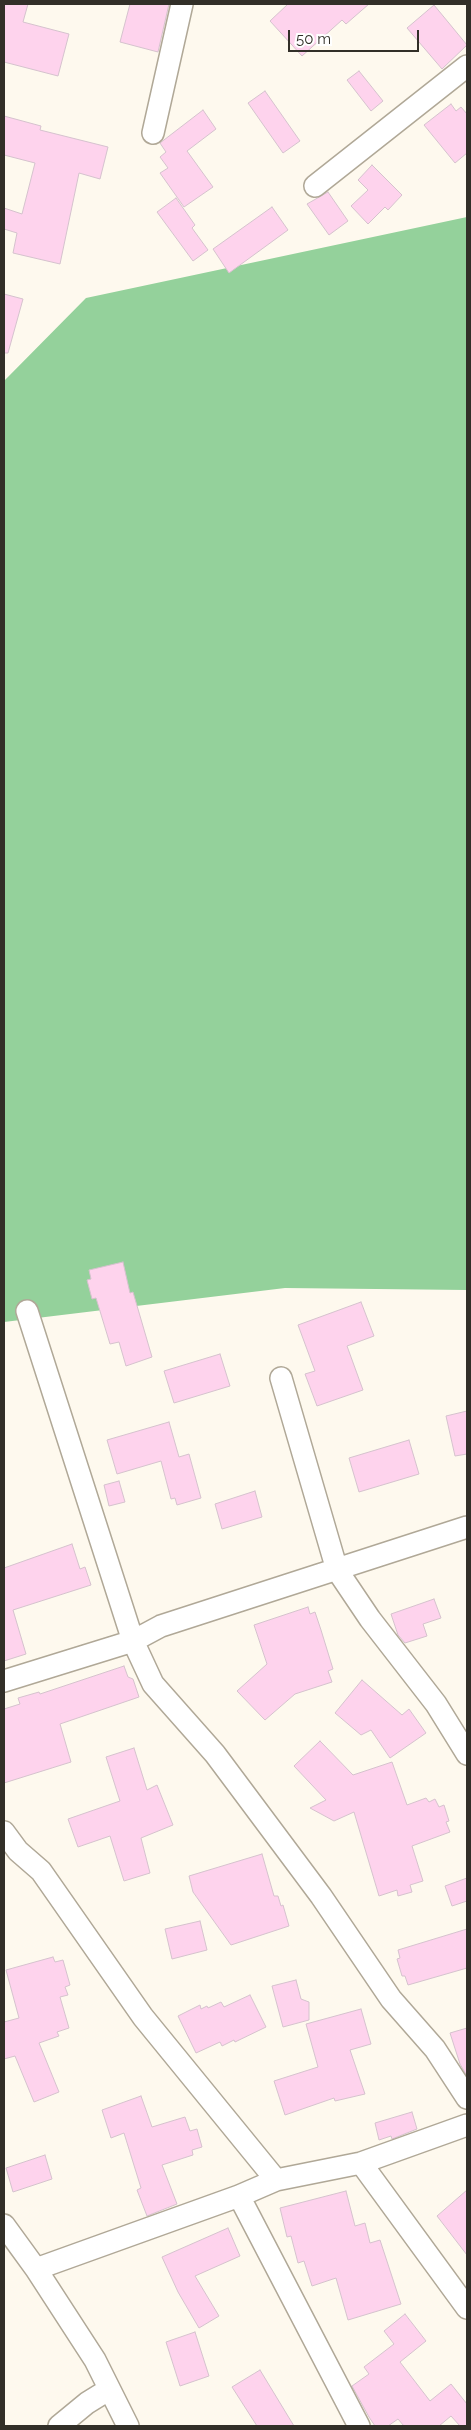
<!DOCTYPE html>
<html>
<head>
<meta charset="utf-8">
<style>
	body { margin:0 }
	#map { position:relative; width:471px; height:2430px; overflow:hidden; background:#fef9ee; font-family:Raleway,sans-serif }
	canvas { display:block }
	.frame { position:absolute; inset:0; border:5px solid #322f28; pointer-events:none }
	.scale { position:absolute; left:288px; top:30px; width:131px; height:22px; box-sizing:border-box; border:2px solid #322f28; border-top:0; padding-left:6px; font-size:15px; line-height:18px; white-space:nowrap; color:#322f28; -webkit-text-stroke:4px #fff; paint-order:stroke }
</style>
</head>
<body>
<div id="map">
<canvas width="471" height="2430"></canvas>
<div class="frame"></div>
<div class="scale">50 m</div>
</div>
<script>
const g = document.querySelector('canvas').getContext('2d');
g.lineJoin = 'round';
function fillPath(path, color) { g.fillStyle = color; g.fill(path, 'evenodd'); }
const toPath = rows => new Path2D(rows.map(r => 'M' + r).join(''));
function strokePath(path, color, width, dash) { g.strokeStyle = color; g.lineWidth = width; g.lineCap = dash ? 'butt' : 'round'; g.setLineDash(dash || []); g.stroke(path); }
fillPath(toPath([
	[467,217,467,1290,285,1288,4,1322,4,381,86,298]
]), '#94d19b');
const building = toPath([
	[4,4,28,4,23,22,69,34,58,76,4,62,4,4],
	[130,4,169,4,158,52,120,42,130,4],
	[288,4,369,4,346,24,342,20,302,56,270,21,288,4],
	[434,5,467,45,442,69,407,28,434,5],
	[359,71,383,101,371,111,347,80,359,71],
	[265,91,300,141,283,153,248,103,265,91],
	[451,104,456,111,461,107,467,114,467,153,455,163,424,125,451,104],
	[203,110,216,129,187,151,213,187,184,207,160,173,168,168,160,157,166,152,160,143,203,110],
	[4,116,41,126,40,130,108,147,100,179,79,173,60,264,13,253,17,233,4,229,4,208,22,214,35,163,4,155,4,116],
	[372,165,402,195,388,210,385,207,368,224,351,206,368,190,358,180,372,165],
	[328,192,348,221,329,235,307,204,328,192],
	[176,198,195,225,192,228,208,250,193,261,157,212,176,198],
	[272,207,288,230,229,273,213,249,272,207],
	[4,294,23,299,8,353,4,353,4,294],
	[123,1262,130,1293,133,1292,152,1357,126,1366,119,1342,110,1344,96,1298,92,1299,87,1280,91,1279,89,1270,123,1262],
	[361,1302,374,1336,347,1346,363,1390,317,1406,305,1374,315,1371,298,1325,361,1302],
	[220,1354,230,1386,174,1403,164,1371,220,1354],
	[467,1411,467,1454,455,1456,446,1416,467,1411],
	[169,1422,179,1457,189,1454,201,1498,177,1505,175,1498,171,1499,161,1461,117,1474,107,1440,169,1422],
	[409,1440,419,1474,359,1492,349,1458,409,1440],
	[119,1481,125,1502,109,1506,104,1485,119,1481],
	[255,1491,262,1517,222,1529,215,1504,255,1491],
	[72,1544,80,1569,85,1567,91,1585,13,1610,26,1654,4,1661,4,1568,72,1544],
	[434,1599,441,1618,423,1624,427,1636,405,1643,398,1635,391,1614,434,1599],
	[308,1607,310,1614,315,1612,321,1630,333,1669,328,1671,332,1682,295,1694,265,1720,237,1691,267,1664,254,1625,308,1607],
	[124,1666,128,1677,133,1679,139,1697,60,1724,71,1762,4,1783,4,1709,20,1704,18,1698,39,1692,40,1694,124,1666],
	[362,1680,402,1715,409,1709,426,1733,390,1758,371,1730,361,1735,335,1713,362,1680],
	[320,1741,353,1775,392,1762,407,1805,426,1798,429,1802,435,1799,439,1807,444,1805,449,1821,446,1822,450,1832,412,1846,423,1881,410,1885,412,1892,398,1896,397,1890,379,1896,354,1812,334,1821,310,1808,326,1800,294,1766,320,1741],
	[134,1748,147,1790,157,1785,173,1825,141,1838,150,1873,124,1881,110,1836,78,1847,68,1819,120,1801,106,1757,134,1748],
	[262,1854,274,1896,278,1896,281,1906,283,1905,289,1926,231,1945,193,1892,189,1876,262,1854],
	[467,1878,467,1901,452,1906,445,1886,467,1878],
	[200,1921,207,1950,172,1959,165,1929,200,1921],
	[467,1929,467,1968,408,1985,405,1976,402,1976,397,1959,400,1958,398,1950,467,1929],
	[53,1957,55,1962,63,1960,70,1985,65,1987,68,1995,60,1997,69,2028,57,2032,59,2036,39,2043,59,2092,34,2102,15,2056,4,2059,4,2022,19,2018,6,1970,53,1957],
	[296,1980,301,1999,309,2002,309,2020,283,2027,272,1986,296,1980],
	[250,1995,266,2027,235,2042,234,2040,222,2046,220,2042,196,2053,178,2016,200,2005,201,2009,207,2006,208,2008,221,2002,224,2007,250,1995],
	[361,2009,371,2044,350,2050,365,2094,335,2101,334,2098,285,2115,274,2081,318,2067,306,2024,361,2009],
	[467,2028,467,2076,460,2064,450,2033,467,2028],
	[141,2096,152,2127,185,2117,190,2131,197,2129,202,2147,192,2150,193,2155,162,2165,177,2204,147,2216,137,2190,141,2188,124,2133,111,2138,102,2110,141,2096],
	[412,2112,417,2129,392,2139,391,2136,379,2140,375,2123,412,2112],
	[45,2155,52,2179,13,2192,6,2168,45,2155],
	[467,2190,467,2255,437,2216,467,2190],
	[346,2191,355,2226,365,2223,370,2243,380,2240,401,2304,348,2320,336,2278,312,2286,304,2261,298,2263,291,2236,287,2237,280,2208,346,2191],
	[228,2228,240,2256,195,2276,219,2316,199,2328,178,2292,162,2257,228,2228],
	[405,2314,426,2341,400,2362,430,2401,451,2384,467,2404,467,2426,460,2426,451,2416,439,2426,404,2426,398,2419,388,2426,375,2426,369,2417,352,2386,369,2374,364,2367,394,2344,384,2331,405,2314],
	[195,2332,209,2376,180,2386,166,2342,195,2332],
	[260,2370,294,2426,257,2426,232,2387,260,2370]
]);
fillPath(building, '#fed3ed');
strokePath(building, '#d5c2cd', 1);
const minor = toPath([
	[153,133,182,4],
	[315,186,467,66],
	[27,1311,133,1641,153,1684,215,1754,321,1896,391,1999,435,2049,467,2098],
	[281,1378,337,1570,370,1619,436,1704,467,1754],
	[4,1681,133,1641,161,1626,467,1527],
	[4,1832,18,1851,41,1871,143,2017,276,2180],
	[361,2163,467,2308],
	[239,2196,359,2426],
	[4,2225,36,2269,95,2360,128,2426],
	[36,2269,239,2196,276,2180,361,2163,467,2125],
	[59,2426,87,2403,108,2390]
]);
strokePath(minor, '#b0a897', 24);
strokePath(minor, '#fff', 21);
</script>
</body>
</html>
